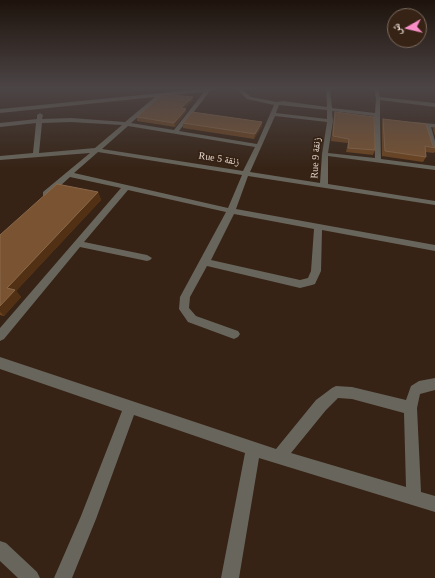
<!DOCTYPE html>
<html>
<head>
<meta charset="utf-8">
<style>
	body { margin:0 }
	#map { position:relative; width:435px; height:578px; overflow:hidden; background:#362315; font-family:"Times New Roman","Noto Naskh Arabic",serif }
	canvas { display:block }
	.north { position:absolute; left:387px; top:8px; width:40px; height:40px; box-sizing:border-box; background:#362315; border:1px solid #7c6b5f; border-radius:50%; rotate:262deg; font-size:11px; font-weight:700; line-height:16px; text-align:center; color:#e4d7ce }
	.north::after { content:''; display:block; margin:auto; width:14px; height:18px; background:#fa8fc7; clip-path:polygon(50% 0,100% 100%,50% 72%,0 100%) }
</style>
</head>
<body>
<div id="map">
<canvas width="435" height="578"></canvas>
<div class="north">ش</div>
</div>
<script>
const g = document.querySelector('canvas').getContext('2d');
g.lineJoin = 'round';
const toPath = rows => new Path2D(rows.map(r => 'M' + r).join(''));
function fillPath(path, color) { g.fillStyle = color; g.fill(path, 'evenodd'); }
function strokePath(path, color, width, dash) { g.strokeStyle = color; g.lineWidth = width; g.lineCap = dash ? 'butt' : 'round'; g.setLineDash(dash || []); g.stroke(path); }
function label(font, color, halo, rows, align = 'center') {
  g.font = font + ' "Times New Roman","Noto Naskh Arabic",serif'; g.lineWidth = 3.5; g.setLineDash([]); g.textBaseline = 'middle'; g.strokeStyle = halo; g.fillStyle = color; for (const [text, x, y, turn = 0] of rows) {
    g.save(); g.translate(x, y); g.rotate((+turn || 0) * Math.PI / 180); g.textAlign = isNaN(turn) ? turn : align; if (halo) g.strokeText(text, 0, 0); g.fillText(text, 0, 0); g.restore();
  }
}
fillPath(toPath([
	[201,89,217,89,210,91,179,131,257,144,274,105,247,99,237,89,242,89,251,97,277,102,283,101,327,107,326,89,330,89,332,108,375,113,376,98,374,89,378,89,380,97,435,103,435,107,380,100,380,120,381,159,435,166,435,170,328,156,328,184,435,201,435,205,248,176,236,209,435,245,435,251,322,230,321,271,315,284,312,285,300,288,207,266,190,297,189,308,196,316,238,331,240,334,238,337,234,339,188,322,179,309,180,297,226,212,128,190,84,242,147,255,152,258,150,260,147,261,80,247,4,339,0,341,0,328,121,188,70,177,49,196,43,196,43,192,90,153,0,160,0,156,33,153,36,123,0,127,0,123,37,119,37,115,40,113,43,115,42,119,71,118,125,122,155,97,0,113,0,109,201,89],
	[204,92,174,130,131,123,162,96,204,92],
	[279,105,327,110,327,119,276,113,279,105],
	[332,111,374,116,375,158,328,153,333,121,332,111],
	[275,116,327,122,322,154,320,183,250,172,275,116],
	[71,122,122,125,95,148,39,153,42,123,71,122],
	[128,126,255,147,243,171,102,149,128,126],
	[98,152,242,175,228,208,74,173,98,152],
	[234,214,314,229,311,271,308,278,300,280,211,260,234,214],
	[413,122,435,124,435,128,431,127,435,141,435,152,432,150,425,127,411,125,410,124,413,122],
	[0,357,276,449,316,400,332,388,336,386,352,387,406,400,411,386,419,381,435,378,435,390,420,394,417,408,421,492,435,496,435,512,259,458,239,578,221,578,245,453,134,415,96,519,72,578,54,578,81,516,122,411,0,369,0,357],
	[338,398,352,399,404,413,406,487,291,453,326,410,338,398],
	[0,541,6,543,37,572,40,578,18,578,0,561,0,541]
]), '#68665c');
fillPath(toPath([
	[193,97,193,100,184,109,186,109,186,112,175,127,137,121,137,117],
	[335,112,375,150,373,155,346,152,348,143,331,141,334,116],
	[383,119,433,146,435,147,435,151,434,153,426,152,426,157,423,162,382,156,382,124],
	[262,122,262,126,254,139,183,128,183,123],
	[435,126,435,136,433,129],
	[98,192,101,200,16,291,21,297,4,316,0,315,0,235]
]), '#6d441f');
fillPath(toPath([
	[193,97,193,100,181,112,181,108],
	[186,109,186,112,175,127,174,123],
	[262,122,262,126,254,139,255,134],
	[98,192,101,200,16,291,21,297,4,316,0,312,0,306,7,288]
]), '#523013');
const building = toPath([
	[163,94,193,97,181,108,186,109,174,123,137,117,163,94],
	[192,112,262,122,255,134,183,123,192,112],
	[335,112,374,117,375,150,348,148,349,139,333,136,335,112],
	[383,119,426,124,433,146,435,147,435,148,425,146,426,157,385,151,383,119],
	[57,184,98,192,7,288,15,290,0,306,0,235,57,184]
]);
fillPath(building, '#7a5432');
strokePath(building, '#8a684a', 1);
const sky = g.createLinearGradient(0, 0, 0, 170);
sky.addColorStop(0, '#1e130c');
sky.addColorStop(0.52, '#4c4546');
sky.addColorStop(1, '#4c454600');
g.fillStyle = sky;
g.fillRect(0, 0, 435, 170);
label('10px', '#e4d7ce', '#362315', [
	["Rue 9 زنقة",316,158,-86],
	["Rue 5 زنقة",219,159,9]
]);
</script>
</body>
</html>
